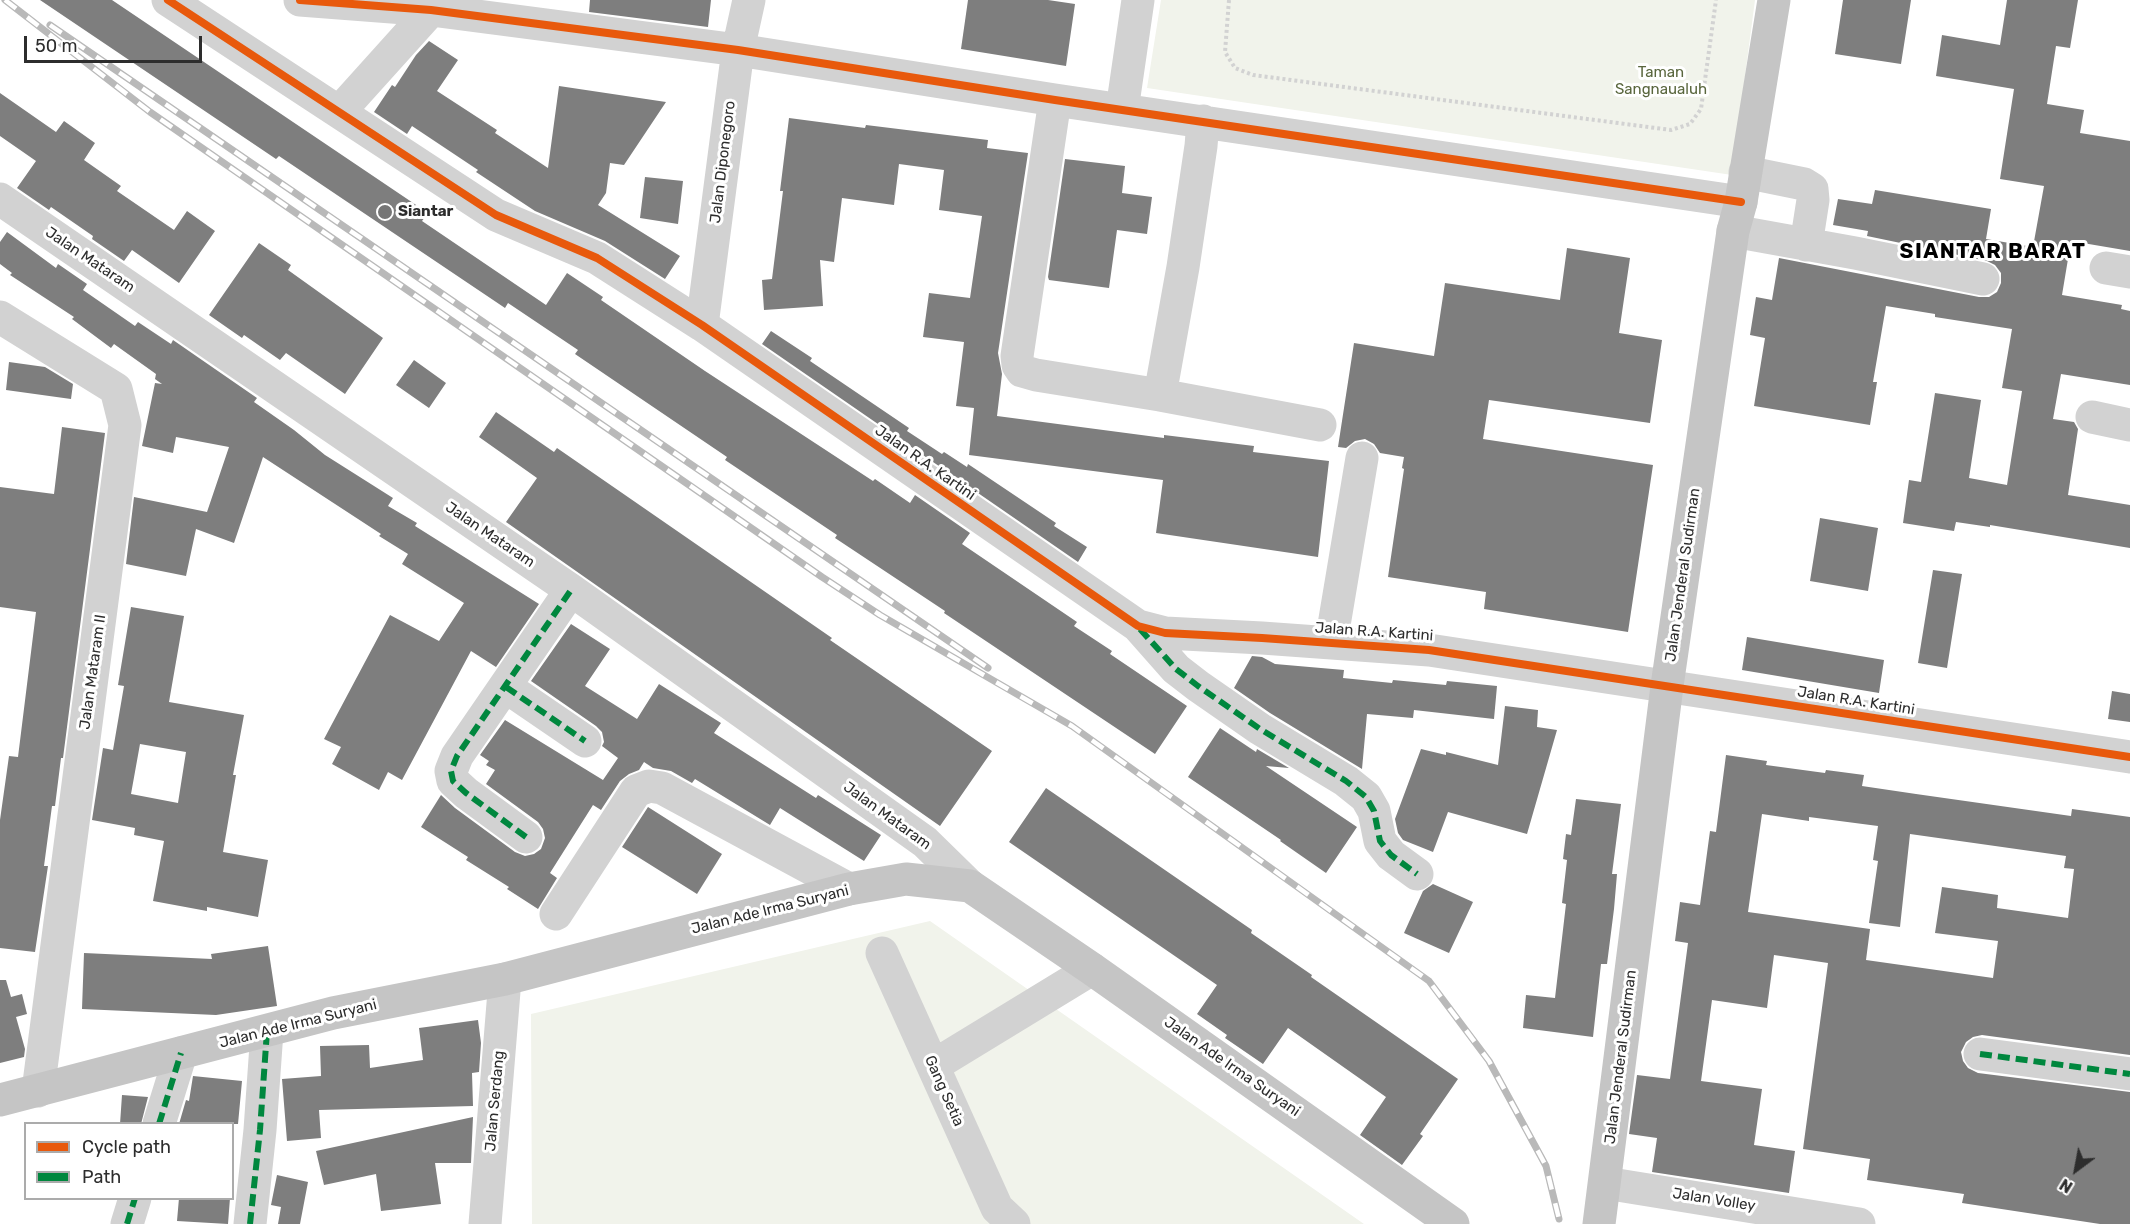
<!DOCTYPE html>
<html>
<head>
<meta charset="utf-8">
<style>
	body { margin:0 }
	#map { position:relative; width:2130px; height:1224px; overflow:hidden; background:#fff; font-family:Rubik,sans-serif }
	canvas { display:block }
	.legend { position:absolute; left:24px; top:1122px; width:210px; height:78px; box-sizing:border-box; background:#fff; border:2px solid #ababab; margin:0; padding:8px 10px; list-style:none; font-size:18px; color:#2d2d2d }
	.legend li { display:flex; align-items:center; gap:12px; height:30px }
	.legend b { width:30px; border:2px solid #ababab }
	.north { position:absolute; left:2046px; top:1140px; width:60px; height:60px; -webkit-text-stroke:4px #fff; paint-order:stroke; rotate:212deg; font-size:16px; font-weight:700; line-height:24px; text-align:center; color:#2d2d2d }
	.north::after { content:''; display:block; margin:auto; width:21px; height:27px; background:#2d2d2d; clip-path:polygon(50% 0,100% 100%,50% 72%,0 100%) }
	.scale { position:absolute; left:24px; top:36px; width:178px; height:27px; box-sizing:border-box; border:3px solid #2d2d2d; border-top:0; padding-left:8px; font-size:18px; line-height:21px; white-space:nowrap; color:#2d2d2d; -webkit-text-stroke:4px #fff; paint-order:stroke }
</style>
</head>
<body>
<div id="map">
<canvas width="2130" height="1224"></canvas>
<ul class="legend">
<li><b style="height:8px;background:#e8590c"></b>Cycle path</li>
<li><b style="height:8px;background:#00873e"></b>Path</li>
</ul>
<div class="north">N</div>
<div class="scale">50 m</div>
</div>
<script>
const g = document.querySelector('canvas').getContext('2d');
g.lineJoin = 'round';
function fillPath(path, color) { g.fillStyle = color; g.fill(path, 'evenodd'); }
const toPath = rows => new Path2D(rows.map(r => 'M' + r).join(''));
function strokePath(path, color, width, dash) { g.strokeStyle = color; g.lineWidth = width; g.lineCap = dash ? 'butt' : 'round'; g.setLineDash(dash || []); g.stroke(path); }
function label(font, color, halo, rows, align = 'center') {
  g.font = font + ' Rubik,sans-serif'; g.lineWidth = 6; g.setLineDash([]); g.textBaseline = 'middle'; g.strokeStyle = halo; g.fillStyle = color; for (const [text, x, y, turn = 0] of rows) {
    g.save(); g.translate(x, y); g.rotate((+turn || 0) * Math.PI / 180); g.textAlign = isNaN(turn) ? turn : align; if (halo) g.strokeText(text, 0, 0); g.fillText(text, 0, 0); g.restore();
  }
}
fillPath(toPath([
	[1161,0,1755,0,1732,175,1147,88],
	[930,921,1364,1224,532,1224,531,1014]
]), '#f1f3eb');
fillPath(toPath([
	[40,0,112,0,428,213,422,221,546,305,567,273,603,297,601,300,705,371,873,481,875,479,910,503,915,495,970,533,962,544,1077,622,1074,626,1112,651,1110,654,1187,706,1155,754,944,613,945,611,835,538,837,535,725,460,727,457,575,354,578,350,508,303,505,308,279,156,276,159],
	[590,0,711,0,708,27,589,12],
	[968,0,1048,0,1075,4,1066,66,961,49],
	[1843,0,1911,0,1901,64,1835,54],
	[2007,0,2078,0,2070,48,2056,46,2047,104,2084,110,2080,133,2130,141,2130,251,2071,241,2062,295,2122,305,2121,309,2130,311,2130,385,2061,374,2053,419,2074,422,2078,429,2068,495,2130,505,2130,548,1990,525,1990,527,1956,522,1954,531,1903,523,1909,480,1921,482,1935,393,1981,400,1969,478,2007,485,2022,391,2002,388,2012,329,1935,317,1935,314,1886,306,1873,382,1877,382,1870,425,1754,406,1765,338,1750,335,1756,297,1772,300,1779,258,1979,297,1989,297,1997,292,2001,283,2001,273,1995,265,1987,261,1867,236,1868,231,1833,225,1838,199,1872,204,1875,190,1991,209,1986,239,2033,247,2044,186,2000,179,2014,89,1936,76,1942,35,2000,45],
	[429,41,458,60,437,91,497,130,495,133,548,168,559,86,666,102,624,165,610,163,606,193,598,205,680,256,665,279,605,241,535,211,476,172,478,170,412,126,407,134,374,112,392,85,395,87,416,55],
	[0,93,56,132,64,121,95,143,84,160,121,186,117,191,174,230,187,211,215,231,179,283,132,250,124,261,92,239,93,236,51,207,49,210,17,188,36,161,0,136],
	[789,118,865,128,866,125,988,140,987,148,1028,153,998,353,1002,374,997,416,1164,438,1164,435,1254,446,1253,452,1329,461,1318,557,1156,533,1163,480,969,455,974,408,956,406,964,342,923,337,929,293,970,298,982,216,939,210,944,170,899,164,894,205,842,198,834,262,820,260,823,306,764,310,762,280,772,279,783,191,780,191],
	[1065,159,1125,166,1122,193,1152,197,1147,234,1117,230,1109,288,1049,280,1048,277],
	[645,177,683,181,678,224,640,218],
	[7,232,56,268,58,264,87,284,83,290,135,326,138,322,171,344,173,340,257,398,254,402,294,430,325,455,393,498,388,506,417,523,415,526,539,604,496,667,471,651,402,780,388,772,379,790,332,764,341,747,324,739,390,615,439,641,464,603,402,564,408,554,379,536,381,534,263,457,234,543,196,529,186,576,126,564,134,497,207,512,229,447,176,437,173,453,142,446,155,383,162,384,155,379,156,374,114,344,111,348,72,319,74,317,10,275,12,273,0,264,0,242],
	[259,243,291,265,288,270,383,338,345,394,286,353,280,360,244,335,242,338,209,315],
	[1567,248,1630,258,1619,333,1662,340,1650,423,1489,400,1483,439,1653,465,1628,632,1484,609,1486,592,1388,577,1404,469,1402,468,1404,457,1380,453,1374,444,1365,439,1355,441,1346,448,1338,447,1354,343,1434,356,1445,283,1560,300],
	[771,331,812,358,810,361,909,428,907,431,942,454,944,452,967,467,968,464,1056,523,1054,526,1087,547,1078,562,762,344],
	[414,360,446,383,429,408,396,385],
	[9,362,45,367,73,384,71,399,6,390],
	[496,412,554,452,557,448,832,638,830,640,992,751,940,826,506,522,537,478,479,437],
	[62,427,105,433,63,758,61,758,55,806,52,806,44,866,48,866,35,952,0,948,0,820,9,756,18,757,36,612,0,607,0,487,54,494],
	[1820,518,1878,528,1868,591,1810,581],
	[1933,570,1962,574,1947,668,1918,663],
	[131,607,184,616,169,702,244,715,233,775,236,775,223,852,268,860,258,917,207,907,207,911,153,901,164,841,134,835,135,828,92,820,103,748,113,750,124,686,118,685],
	[140,744,186,752,178,803,131,794],
	[571,624,610,649,585,686,637,719,659,684,721,723,714,733,816,798,818,795,881,835,864,861,780,808,770,825,695,779,692,783,671,771,653,768,644,762,639,770,629,774,620,781,601,810,593,805,550,873,557,878,538,909,507,889,509,887,466,860,468,857,421,827,441,795,455,808,515,852,525,856,534,854,541,849,545,838,543,829,538,822,486,784,495,770,486,765,489,761,480,755,505,720,603,780,618,758,602,746,604,742,602,732,596,726,531,681],
	[1747,637,1884,660,1879,693,1742,670],
	[1252,656,1262,657,1275,664,1344,670,1343,678,1392,683,1393,680,1446,685,1447,681,1497,686,1494,719,1414,710,1413,718,1367,714,1362,769,1270,713,1234,688],
	[2112,691,2130,694,2130,722,2108,719],
	[1505,706,1538,710,1537,727,1557,730,1527,834,1448,812,1433,852,1403,840,1398,833,1395,819,1421,749,1446,755,1446,752,1498,765],
	[1220,728,1256,752,1257,749,1289,768,1266,766,1357,827,1326,873,1280,841,1281,840,1188,777],
	[1726,755,1767,761,1766,765,1825,773,1826,770,1864,775,1862,786,1916,794,2071,816,2072,809,2130,817,2130,1055,1982,1035,1973,1037,1966,1042,1961,1052,1963,1061,1968,1068,1978,1073,2130,1092,2130,1224,2100,1224,1962,1203,1964,1194,1867,1180,1870,1159,1803,1149,1828,963,1774,955,1767,1008,1712,1000,1701,1081,1762,1089,1754,1145,1795,1151,1789,1193,1652,1172,1657,1138,1629,1134,1637,1075,1670,1079,1688,943,1675,941,1680,902,1700,905,1710,831,1716,832],
	[1762,814,1809,821,1809,817,1878,826,1873,860,1878,861,1869,923,1900,927,1910,834,2066,856,2064,868,2074,869,2068,918,1997,908,1998,895,1942,887,1935,933,1998,941,1993,978,1866,960,1870,929,1748,912],
	[1046,788,1252,930,1251,933,1312,975,1311,977,1458,1079,1420,1134,1423,1136,1402,1165,1360,1135,1386,1097,1288,1028,1263,1064,1225,1038,1227,1035,1197,1014,1217,985,1009,842],
	[1576,799,1621,804,1612,874,1617,874,1614,909,1607,964,1601,964,1593,1037,1523,1028,1526,995,1555,998,1566,904,1562,903,1567,860,1563,859,1566,834,1571,835],
	[648,807,722,854,697,894,622,847],
	[1433,884,1473,902,1449,953,1404,933,1423,891],
	[268,946,277,1006,216,1015,82,1009,84,953,212,959,211,954],
	[0,980,6,980,11,997,22,994,27,1014,16,1017,25,1049,24,1057,0,1063],
	[478,1020,481,1043,479,1072,472,1073,473,1106,319,1110,321,1138,287,1141,282,1079,321,1076,320,1046,369,1045,370,1068,423,1060,419,1028],
	[193,1076,242,1081,238,1124,179,1124,186,1100,189,1101],
	[122,1095,148,1097,141,1124,120,1124],
	[473,1117,471,1163,435,1163,441,1204,381,1211,376,1174,324,1185,316,1151],
	[277,1175,308,1182,300,1224,278,1224,281,1207,271,1205],
	[179,1198,230,1198,228,1224,177,1221]
]), '#7e7e7e');
strokePath(toPath([
	[1229,0,1225,52,1235,68,1253,75,1671,130,1690,124,1701,109,1716,0]
]), '#d2d2d2', 4, [3, 3]);
strokePath(toPath([
	[168,0,496,215,597,258,702,325,1138,626,1165,633,1262,638,1429,650,2130,757],
	[300,0,431,10,738,50,1055,100,1741,202],
	[1055,100,1017,356,1018,365,1022,371,1036,375,1160,395,1320,425],
	[1122,110,1138,0],
	[340,111,431,10],
	[1745,172,1804,184,1812,189,1813,200,1806,245],
	[0,199,571,590,925,842,970,886],
	[1733,231,1855,253,1983,279],
	[2106,268,2130,272],
	[0,317,116,389,125,425,38,1091],
	[702,325,738,50,749,0],
	[1160,395,1183,267,1201,146,1203,121],
	[2092,417,2130,425],
	[1138,626,1176,669,1198,686,1260,729,1346,781,1366,797,1374,811,1380,841,1391,855,1417,874],
	[1331,643,1362,458],
	[506,687,585,741],
	[526,837,466,793,453,781,451,771,457,756,571,590],
	[556,914,636,791,649,786,662,788,849,889],
	[882,953,997,1208,1014,1224],
	[1980,1054,2130,1074],
	[933,1066,1092,969],
	[159,1124,181,1053],
	[1605,1183,1859,1224],
	[127,1224,135,1198],
	[250,1224,260,1130,267,1031],
	[485,1224,505,979]
]), '#d2d2d2', 33);
strokePath(toPath([
	[0,1100,333,1013,505,979,849,889,906,879,970,886,1092,969,1453,1224],
	[1599,1224,1667,686,1733,231,1741,202,1774,0]
]), '#c5c5c5', 33);
const rail = toPath([
	[5,0,150,112,822,577,880,615,1072,726,1429,981,1489,1061,1546,1166,1559,1219],
	[50,25,988,668]
]);
strokePath(rail, '#b9b9b9', 7);
strokePath(rail, '#fff', 4.5, [14]);
strokePath(toPath([
	[1140,629,1176,669,1198,686,1260,729,1346,781,1366,797,1374,811,1380,841,1391,855,1417,874],
	[506,687,585,741],
	[526,837,466,793,453,781,451,771,457,756,571,590],
	[1980,1054,2130,1074],
	[159,1124,181,1053],
	[127,1224,135,1198],
	[250,1224,260,1130,267,1031]
]), '#00873e', 6, [12, 6]);
strokePath(toPath([
	[168,0,496,215,597,258,702,325,1138,626,1165,633,1262,638,1429,650,2130,757],
	[300,0,431,10,738,50,1055,100,1741,202]
]), '#e8590c', 8);
for (const [x, y, r, color] of [
	[385,212,8,"#767676"]
]) { const dot = new Path2D(); dot.arc(x, y, r, 0, 2 * Math.PI); g.fillStyle = color; g.fill(dot); strokePath(dot, '#fff', 2); }
label('15px', '#59663d', '#fff', [
	["Taman",1661,73],
	["Sangnaualuh",1661,90]
]);
label('15px', '#2d2d2d', '#fff', [
	["Jalan Diponegoro",723,162,-83],
	["Jalan Mataram",90,260,34],
	["Jalan R.A. Kartini",925,463,35],
	["Jalan Mataram",490,535,34],
	["Jalan Jenderal Sudirman",1683,575,-82],
	["Jalan R.A. Kartini",1374,632,4],
	["Jalan Mataram II",93,672,-82],
	["Jalan R.A. Kartini",1856,701,9],
	["Jalan Mataram",887,816,36],
	["Jalan Ade Irma Suryani",770,910,-14],
	["Jalan Ade Irma Suryani",298,1024,-14],
	["Jalan Jenderal Sudirman",1621,1057,-83],
	["Jalan Ade Irma Suryani",1232,1067,35],
	["Gang Setia",944,1091,66],
	["Jalan Serdang",495,1101,-85],
	["Jalan Volley",1714,1200,9]
]);
label('bold 15px', '#2d2d2d', '#fff', [
	["Siantar",398,212]
], 'left');
g.letterSpacing = '1.5px';
label('bold 21px', '#000', '#fff', [
	["SIANTAR BARAT",1993,252]
]);
g.letterSpacing = '0px';
</script>
</body>
</html>
